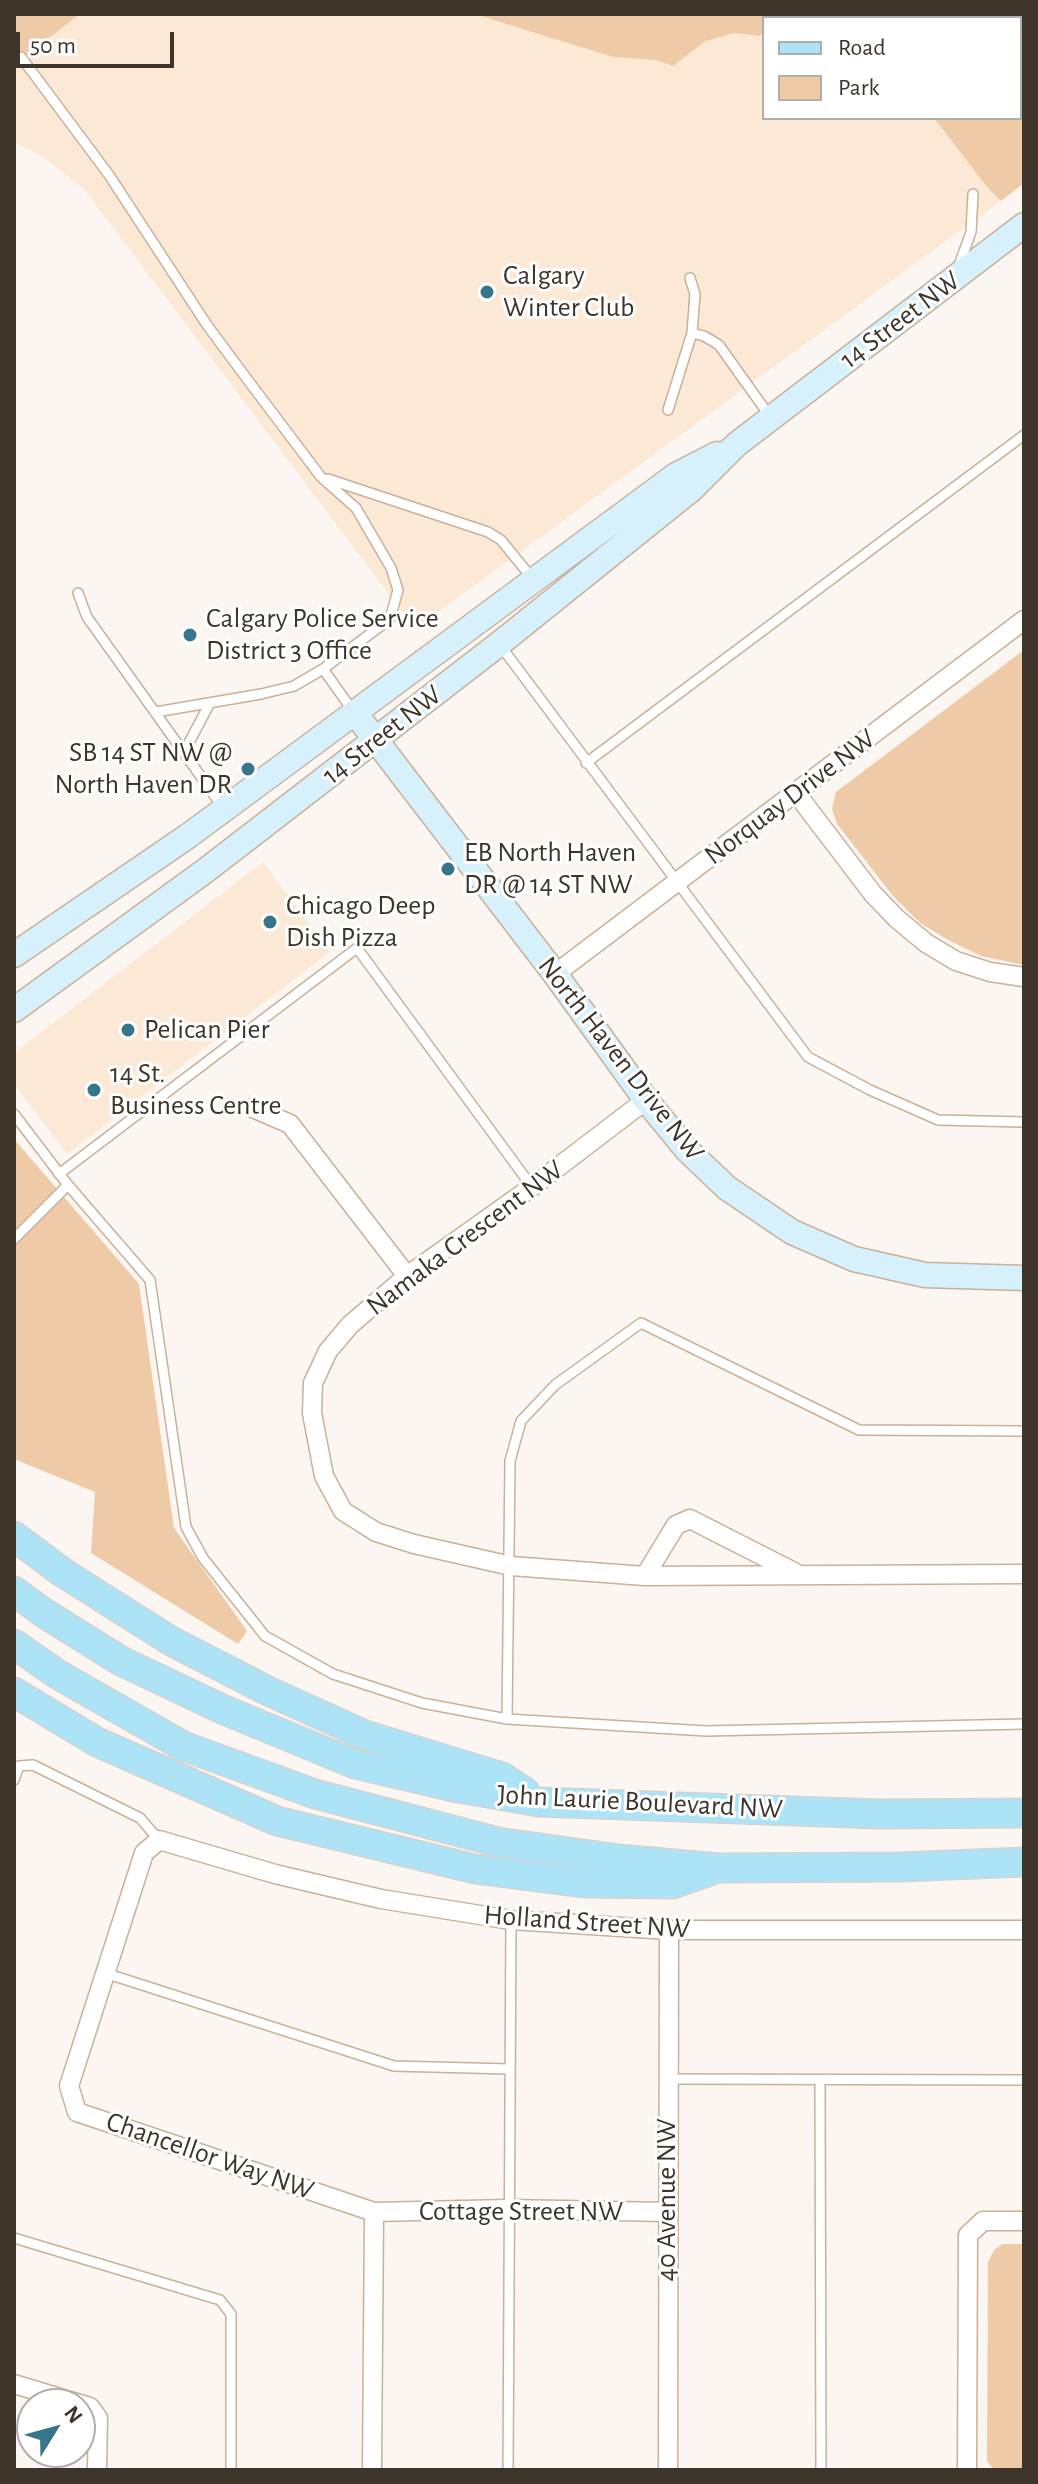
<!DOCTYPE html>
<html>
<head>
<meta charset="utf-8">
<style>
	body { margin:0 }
	#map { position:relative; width:1038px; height:2484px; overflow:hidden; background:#fbf6f1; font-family:"Alegreya Sans",sans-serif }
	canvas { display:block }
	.frame { position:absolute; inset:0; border:16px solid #3d342a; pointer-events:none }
	.legend { position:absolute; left:762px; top:16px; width:260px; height:104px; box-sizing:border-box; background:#fff; border:2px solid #b1aeaa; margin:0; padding:10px 14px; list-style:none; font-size:24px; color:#3d342a }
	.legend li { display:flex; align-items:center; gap:16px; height:40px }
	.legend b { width:40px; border:2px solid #b1aeaa }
	.north { position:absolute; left:16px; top:2388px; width:80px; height:80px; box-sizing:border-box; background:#fff; border:2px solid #b1aeaa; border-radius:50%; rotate:53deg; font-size:22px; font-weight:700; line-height:32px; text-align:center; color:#3d342a }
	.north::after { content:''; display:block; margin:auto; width:28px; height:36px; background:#37758b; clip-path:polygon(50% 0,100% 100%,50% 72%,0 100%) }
	.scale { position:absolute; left:16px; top:32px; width:158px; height:36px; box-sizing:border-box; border:4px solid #3d342a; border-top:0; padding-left:10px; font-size:24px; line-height:28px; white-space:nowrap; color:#3d342a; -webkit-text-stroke:6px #fff; paint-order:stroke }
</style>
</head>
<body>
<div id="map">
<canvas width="1038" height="2484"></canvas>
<div class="frame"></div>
<ul class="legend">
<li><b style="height:10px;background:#ade3f7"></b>Road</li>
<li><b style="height:22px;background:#eecaa6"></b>Park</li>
</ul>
<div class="north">N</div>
<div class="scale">50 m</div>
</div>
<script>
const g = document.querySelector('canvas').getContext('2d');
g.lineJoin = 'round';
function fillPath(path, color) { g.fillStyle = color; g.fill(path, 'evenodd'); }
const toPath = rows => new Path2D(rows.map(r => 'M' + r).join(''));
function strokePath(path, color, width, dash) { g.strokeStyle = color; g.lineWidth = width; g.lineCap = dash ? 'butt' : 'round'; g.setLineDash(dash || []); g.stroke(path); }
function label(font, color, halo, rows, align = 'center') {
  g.font = font + ' "Alegreya Sans",sans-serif'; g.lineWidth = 6; g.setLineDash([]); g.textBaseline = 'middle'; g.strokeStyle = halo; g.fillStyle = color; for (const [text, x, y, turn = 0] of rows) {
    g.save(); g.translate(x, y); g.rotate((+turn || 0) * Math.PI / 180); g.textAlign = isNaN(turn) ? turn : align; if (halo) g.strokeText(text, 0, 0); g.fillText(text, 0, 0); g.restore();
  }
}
fillPath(toPath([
	[79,14,474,14,613,57,656,60,673,66,706,41,734,33,760,36,764,33,764,118,934,118,987,187,1001,201,415,629,84,189,44,157,14,142,14,63],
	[263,862,330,952,67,1154,14,1084,14,1053]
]), '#fbe9d6');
fillPath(toPath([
	[14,14,80,14,14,65],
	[474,14,790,14,784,18,764,18,764,33,760,36,734,33,706,41,673,66,656,60,613,57],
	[855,14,1024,14,1024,183,1001,201,987,187,934,118,1020,118,1020,18,858,18],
	[1024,650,1024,965,981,956,948,940,920,923,893,896,837,824,832,809,836,792],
	[14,1139,139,1284,174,1528,247,1631,238,1644,91,1553,95,1492,14,1459],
	[1003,2244,1024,2244,1024,2470,994,2470,987,2461,988,2262,995,2249]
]), '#eecaa6');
const lane = toPath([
	[21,57,109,175,207,325,250,383,321,477,356,508,391,568,398,590,390,619,323,669,353,711],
	[958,268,971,232,973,194],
	[692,333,704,336,719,345,771,418],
	[668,410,692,333,695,294,690,278],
	[328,479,488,532,501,540,532,578],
	[78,593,87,617,224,809],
	[500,645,808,1057,870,1090,938,1120,1024,1122],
	[156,712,261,694,294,686,323,669],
	[184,752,210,703],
	[586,763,1024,435],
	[14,1114,68,1185,150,1280,186,1527,203,1558,265,1636,333,1674,422,1703,507,1719],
	[59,1174,357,948,532,1187],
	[14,1239,68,1185],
	[1024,1431,859,1430,641,1323,555,1385,521,1421,510,1461,507,1719,706,1731,1024,1724],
	[14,1780,19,1766,33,1765,140,1818,159,1840],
	[105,1973,394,2066,509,2069],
	[668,2079,1024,2080],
	[820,2081,821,2470],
	[14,2238,220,2300,231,2314,231,2470],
	[508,2470,511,1920]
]);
const street = toPath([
	[796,793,873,894,896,918,926,943,956,961,990,972,1024,977],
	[555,974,1024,620],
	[646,1100,532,1187,407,1276,350,1325,328,1351,313,1383,312,1413,324,1476,343,1511,376,1532,414,1544,511,1566,645,1576,1024,1574],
	[253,1108,290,1124,407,1276],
	[645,1576,676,1525,690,1519,796,1573],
	[374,2212,508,2209,667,2212],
	[14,2384,90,2407,98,2418,97,2470],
	[372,2470,374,2212,77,2112,69,2086,144,1853,159,1840,275,1874,381,1899,511,1920,669,1930,1024,1930],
	[668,2470,669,1930],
	[967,2470,968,2235,983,2221,1024,2221]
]);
const secondary = toPath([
	[355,713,555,974,646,1100,687,1150,727,1188,792,1232,854,1259,925,1275,1024,1278],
	[14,955,188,836,676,475,717,454],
	[14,1010,205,871,499,644,692,489,737,444,1024,225]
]);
const primary = toPath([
	[14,1536,62,1572,171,1641,268,1691,365,1735,502,1777,525,1792],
	[14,1591,44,1613,121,1661,222,1709,355,1764,453,1787,539,1802,879,1814,1024,1813],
	[14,1644,57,1674,183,1746,315,1794,498,1842,618,1859,719,1868,901,1867,1024,1862],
	[14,1692,97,1742,277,1821,475,1869,584,1883,673,1884,710,1871]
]);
strokePath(lane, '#c8b099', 12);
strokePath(street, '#c8b099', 21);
strokePath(secondary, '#c8b099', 27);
strokePath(primary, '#d4d2d0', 31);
strokePath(lane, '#fff', 9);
strokePath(street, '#fff', 18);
strokePath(secondary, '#d6f1fb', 24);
strokePath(primary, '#ade3f7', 28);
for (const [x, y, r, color] of [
	[487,292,8,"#37758b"],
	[190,635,8,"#37758b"],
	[248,769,8,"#37758b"],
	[448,869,8,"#37758b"],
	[270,922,8,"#37758b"],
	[128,1030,8,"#37758b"],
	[94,1090,8,"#37758b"]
]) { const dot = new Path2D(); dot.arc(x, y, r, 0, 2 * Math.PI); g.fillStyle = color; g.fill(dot); strokePath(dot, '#fff', 3); }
label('28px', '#3d342a', '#fff', [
	["Calgary",503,276],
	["Winter Club",503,308],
	["Calgary Police Service",206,619],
	["District 3 Office",206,651],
	["SB 14 ST NW @",232,753,"right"],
	["North Haven DR",232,785,"right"],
	["EB North Haven",464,853],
	["DR @ 14 ST NW",464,885],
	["Chicago Deep",286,906],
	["Dish Pizza",286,938],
	["Pelican Pier",144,1030],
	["14 St.",110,1074],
	["Business Centre",110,1106]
], 'left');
label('28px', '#3d342a', '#fff', [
	["14 Street NW",900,320,-37],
	["14 Street NW",382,735,-38],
	["Norquay Drive NW",790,797,-37],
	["North Haven Drive NW",621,1059,52],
	["Namaka Crescent NW",465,1238,-37],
	["John Laurie Boulevard NW",640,1802,3],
	["Holland Street NW",587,1922,4],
	["Chancellor Way NW",210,2156,19],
	["40 Avenue NW",667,2200,-90],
	["Cottage Street NW",521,2212]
]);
</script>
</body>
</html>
